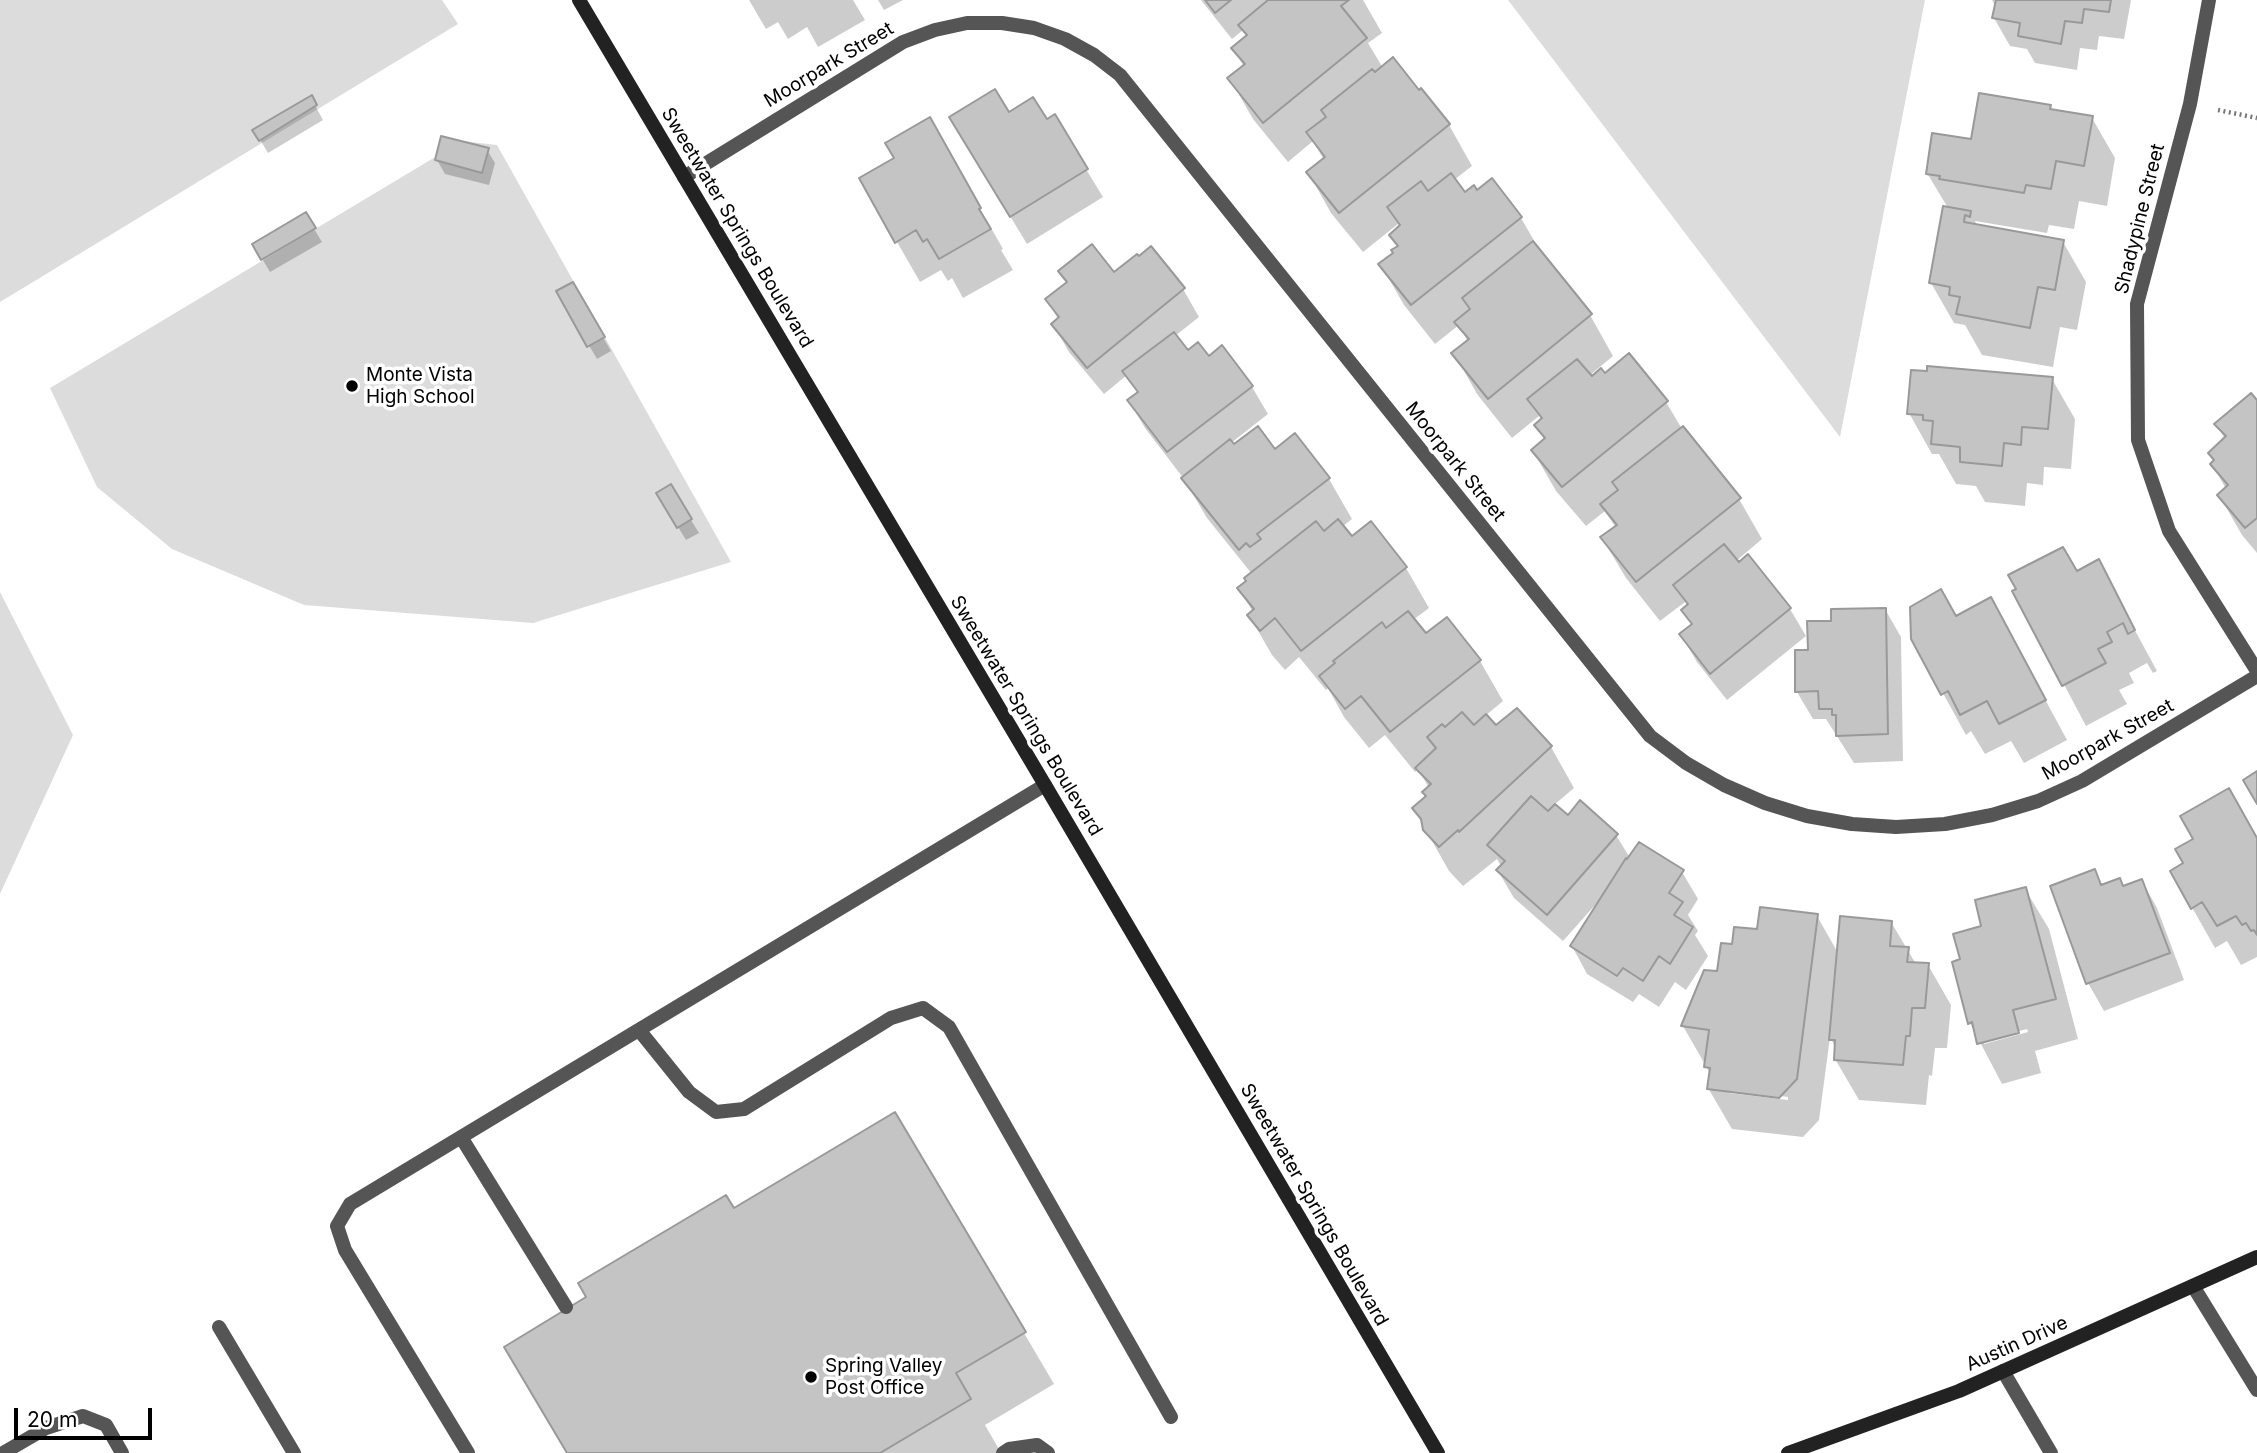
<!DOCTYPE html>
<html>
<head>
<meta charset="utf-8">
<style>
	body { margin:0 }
	#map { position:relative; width:2257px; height:1453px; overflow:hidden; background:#fff; font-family:Inter,sans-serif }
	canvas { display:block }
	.scale { position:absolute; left:14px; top:1408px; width:138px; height:32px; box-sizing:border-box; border:4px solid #000; border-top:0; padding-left:9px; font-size:21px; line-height:24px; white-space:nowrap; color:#000; -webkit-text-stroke:5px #fff; paint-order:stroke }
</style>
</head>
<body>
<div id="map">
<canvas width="2257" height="1453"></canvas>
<div class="scale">20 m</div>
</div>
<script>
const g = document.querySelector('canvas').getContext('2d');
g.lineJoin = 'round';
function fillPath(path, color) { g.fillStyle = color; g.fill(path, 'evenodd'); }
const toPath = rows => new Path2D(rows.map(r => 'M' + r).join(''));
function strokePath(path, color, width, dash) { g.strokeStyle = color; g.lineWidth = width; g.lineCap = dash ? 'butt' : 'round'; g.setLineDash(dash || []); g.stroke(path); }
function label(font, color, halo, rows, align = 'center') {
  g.font = font + ' Inter,sans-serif'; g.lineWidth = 7; g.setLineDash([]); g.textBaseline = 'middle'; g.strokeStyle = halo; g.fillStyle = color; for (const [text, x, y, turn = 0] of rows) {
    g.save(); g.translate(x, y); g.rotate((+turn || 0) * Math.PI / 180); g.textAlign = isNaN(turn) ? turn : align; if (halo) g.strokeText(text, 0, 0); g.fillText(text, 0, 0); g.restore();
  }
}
fillPath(toPath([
	[0,0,442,0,458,24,0,302],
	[1508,0,1925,0,1840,437],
	[462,141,497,145,731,562,533,623,304,605,172,549,97,487,50,388],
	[0,592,73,735,0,894]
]), '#dcdcdc');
fillPath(toPath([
	[749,0,853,0,865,20,818,47,807,27,788,39,778,22,766,29],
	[878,0,903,0,884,10],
	[1201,0,1363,0,1382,33,1368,43,1383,68,1419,93,1421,91,1449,125,1472,166,1454,180,1465,194,1477,192,1491,181,1521,218,1543,256,1590,315,1613,356,1589,376,1591,379,1604,375,1666,402,1682,429,1739,499,1762,539,1736,561,1790,609,1806,636,1727,700,1697,662,1681,635,1692,626,1683,610,1688,606,1685,602,1660,621,1626,578,1602,538,1616,528,1605,511,1586,526,1556,491,1533,451,1545,440,1536,425,1542,421,1539,416,1512,438,1477,394,1454,353,1468,342,1459,325,1435,344,1404,305,1381,265,1395,253,1398,247,1391,235,1400,228,1398,224,1363,252,1331,213,1308,172,1324,160,1313,141,1288,162,1253,119,1230,79,1244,67,1233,48,1247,37,1243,30,1232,39],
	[1992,0,2131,0,2124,39,2099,36,2097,50,2080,48,2077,70,2035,63,2027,49,2010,46,1994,18,1996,7],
	[311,98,323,120,268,153,255,131],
	[2049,106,2052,111,2092,118,2115,158,2107,206,2079,201,2074,229,2049,225,2047,233,1975,221,1978,227,2063,242,2086,282,2077,330,2060,327,2053,367,1982,355,1965,325,1954,323,1931,283,1948,208,1927,173,1973,141],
	[1009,114,1047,121,1054,117,1103,197,1027,244,967,145],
	[929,119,1003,249,1001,250,1013,270,963,298,952,278,948,281,941,270,920,282,861,179,896,159],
	[487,150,495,163,489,185,445,174,437,160],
	[305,214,322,242,270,272,254,245],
	[1151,249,1183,289,1199,317,1175,336,1188,353,1208,358,1222,347,1252,387,1268,414,1231,443,1234,447,1275,451,1329,479,1352,519,1342,527,1352,539,1406,568,1429,608,1413,620,1425,636,1447,619,1480,661,1503,701,1485,716,1496,727,1517,711,1551,747,1574,788,1554,805,1568,817,1616,835,1630,858,1682,872,1698,899,1688,915,1698,931,1695,935,1708,956,1686,990,1675,982,1659,1007,1639,994,1633,1002,1587,974,1572,946,1597,906,1596,904,1563,941,1514,898,1498,871,1501,866,1497,859,1463,886,1449,871,1414,809,1427,797,1429,788,1418,769,1415,772,1385,735,1369,748,1344,717,1328,688,1326,690,1299,657,1285,670,1272,655,1249,615,1253,612,1239,589,1248,582,1252,574,1207,518,1184,479,1145,428,1129,401,1138,394,1127,375,1104,394,1069,352,1053,324,1058,319,1047,300,1067,283,1060,272,1114,274],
	[572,284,611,351,597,359,558,292],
	[2052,379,2075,419,2071,469,2044,467,2043,485,2027,483,2025,506,1985,502,1976,486,1956,484,1939,454,1932,454,1909,413],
	[2257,403,2257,553,2242,535,2219,495,2226,489,2212,464,2225,439,2216,424],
	[670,486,699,533,686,540,666,507],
	[2098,562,2157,671,2153,673,2147,663,2129,673,2134,683,2119,690,2127,704,2086,726,2015,592,2076,573],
	[1885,609,1901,637,1903,761,1854,763,1826,719,1813,719,1797,692,1809,652,1833,623],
	[1956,618,2013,640,2067,740,2024,763,2011,741,1985,754,1971,731,1966,735,1913,639],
	[2257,841,2257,957,2241,965,2227,941,2215,948,2172,872],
	[2095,871,2103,886,2124,887,2142,881,2157,908,2184,980,2104,1011,2088,983],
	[2025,889,2049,929,2078,1039,2035,1051,2041,1073,2002,1084,1970,1023,1962,961],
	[2027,1029,2028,1032,1984,1044,1984,1040],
	[1817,916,1838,953,1891,922,1916,964,1928,965,1951,1005,1947,1048,1935,1048,1932,1076,1929,1075,1926,1105,1859,1100,1835,1059,1836,1049,1830,1037,1819,1120,1803,1137,1732,1129,1708,1088,1711,1075,1683,1026,1719,973,1733,946,1758,931],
	[1729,1090,1788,1097,1788,1100,1729,1093],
	[1024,1333,1054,1384,985,1425,1000,1451,996,1453,568,1453]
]), '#0003');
const building = toPath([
	[1205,0,1231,0,1215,13,1205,0],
	[1268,0,1349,0,1341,6,1367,38,1263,123,1227,78,1245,64,1231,48,1247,35,1238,25,1268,0],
	[1996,0,2111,0,2109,12,2084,9,2082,23,2065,21,2061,44,2018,36,2020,23,1992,18,1996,0],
	[1393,57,1419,90,1421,88,1450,124,1339,213,1306,172,1325,157,1306,132,1326,117,1321,110,1372,69,1375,72,1393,57],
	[995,89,1009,112,1033,97,1047,119,1055,114,1088,169,1010,217,949,117,995,89],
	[1979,93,2051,105,2050,109,2093,116,2084,166,2056,161,2051,189,2026,185,2024,193,1939,179,1940,176,1926,174,1932,133,1971,139,1979,93],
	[312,95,317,105,259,141,252,130,312,95],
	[930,117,981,208,979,209,991,229,939,259,927,239,923,242,916,230,895,243,859,178,894,158,885,143,930,117],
	[441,136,489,148,482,173,435,160,441,136],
	[1451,173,1465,192,1474,185,1477,190,1492,178,1522,217,1411,305,1378,264,1393,253,1391,250,1398,246,1389,235,1400,225,1387,207,1421,181,1428,191,1451,173],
	[1943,206,1971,211,1970,217,1965,215,1964,222,2064,240,2055,290,2038,287,2030,328,1956,314,1960,297,1949,295,1950,287,1929,283,1943,206],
	[306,212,316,228,261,260,252,244,306,212],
	[1533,241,1592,314,1488,399,1451,353,1469,339,1454,322,1470,309,1462,298,1533,241],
	[1092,244,1114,272,1137,254,1139,256,1151,246,1185,288,1087,368,1051,324,1059,317,1045,299,1067,282,1058,271,1092,244],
	[573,282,605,337,587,347,556,291,573,282],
	[1174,332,1188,350,1198,342,1209,356,1222,345,1253,386,1167,452,1127,400,1138,392,1122,371,1174,332],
	[1629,353,1668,401,1562,487,1531,450,1545,438,1534,425,1542,418,1527,399,1577,359,1592,376,1601,368,1605,373,1629,353],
	[1927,366,2053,377,2048,429,2022,427,2021,445,2004,443,2002,466,1960,462,1960,447,1931,444,1933,421,1923,420,1923,415,1907,414,1911,370,1927,371,1927,366],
	[2251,393,2257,400,2257,518,2245,528,2217,495,2228,485,2210,464,2214,460,2208,453,2226,436,2214,424,2251,393],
	[1258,426,1275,449,1295,433,1330,478,1257,534,1261,539,1250,547,1246,543,1239,550,1181,478,1230,439,1234,444,1258,426],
	[1683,426,1741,498,1636,582,1600,537,1617,525,1600,504,1618,490,1612,482,1683,426],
	[671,484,692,519,677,528,656,493,671,484],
	[1338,519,1352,536,1371,521,1407,567,1301,651,1275,618,1260,631,1247,615,1254,609,1237,588,1246,581,1244,578,1316,521,1324,531,1338,519],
	[1724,544,1739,562,1748,554,1791,608,1710,674,1679,634,1692,624,1681,610,1688,604,1673,585,1724,544],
	[2063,547,2077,571,2099,559,2135,630,2128,634,2123,623,2107,632,2112,642,2098,649,2106,663,2062,686,2012,591,2016,589,2008,575,2063,547],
	[1941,589,1956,616,1991,597,2046,700,1999,724,1987,701,1960,715,1948,691,1941,695,1911,639,1910,607,1941,589],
	[1886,608,1888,734,1836,736,1836,715,1832,715,1832,709,1819,709,1818,691,1795,692,1795,650,1808,650,1807,621,1831,621,1831,609,1886,608],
	[1408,611,1426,633,1447,617,1481,660,1390,732,1361,696,1345,709,1319,676,1335,663,1333,661,1382,622,1386,628,1408,611],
	[1517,708,1552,746,1459,832,1458,830,1439,847,1423,830,1421,819,1412,808,1426,796,1422,792,1431,784,1415,768,1436,748,1427,737,1442,724,1445,727,1462,712,1474,725,1486,714,1496,725,1517,708],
	[2257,771,2257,804,2243,780,2257,771],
	[2229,788,2257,838,2257,935,2254,930,2251,931,2246,923,2242,925,2236,916,2217,926,2202,902,2191,909,2170,871,2183,863,2175,849,2193,839,2180,816,2229,788],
	[1531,796,1548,811,1555,804,1568,815,1580,800,1618,834,1547,915,1496,870,1505,861,1487,845,1531,796],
	[1639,842,1684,870,1669,893,1683,902,1674,915,1693,927,1670,964,1659,956,1643,981,1623,968,1617,976,1570,946,1626,858,1627,859,1639,842],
	[2095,869,2101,885,2120,878,2123,886,2142,879,2170,953,2086,984,2050,886,2095,869],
	[2026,887,2056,999,2013,1010,2019,1033,1977,1044,1972,1022,1968,1024,1952,962,1960,959,1953,934,1981,926,1975,900,2026,887],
	[1760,907,1818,914,1797,1079,1779,1098,1707,1089,1710,1068,1704,1067,1709,1030,1681,1026,1704,970,1717,971,1721,943,1732,944,1734,927,1757,929,1760,907],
	[1840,916,1892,921,1890,946,1909,947,1907,962,1929,963,1925,1008,1912,1008,1910,1036,1906,1036,1903,1065,1834,1060,1835,1040,1829,1040,1840,916],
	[895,1112,1026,1332,956,1373,971,1399,880,1453,567,1453,504,1347,586,1297,578,1283,726,1195,734,1208,895,1112]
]);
fillPath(building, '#c4c4c4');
strokePath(building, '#999', 2);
strokePath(toPath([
	[2218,110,2257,118]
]), '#777', 4.5, [2, 3.5]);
strokePath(toPath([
	[639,1030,689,1092,716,1112,744,1109,891,1018,923,1008,949,1027,1171,1417],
	[461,1137,566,1307],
	[2193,1286,2257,1390],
	[219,1327,294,1453],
	[2003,1371,2051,1453],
	[3,1453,46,1428,83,1416,106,1425,122,1453],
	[468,1453,345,1250,337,1226,350,1204,1045,785],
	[1003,1453,1009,1449,1037,1445,1048,1453]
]), '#555', 14);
strokePath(toPath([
	[2209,0,2190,104,2137,304,2138,440,2169,531,2257,671],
	[684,177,903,42,935,30,967,23,1002,23,1034,28,1065,39,1094,55,1120,75,1650,736,1686,763,1724,785,1765,803,1807,816,1852,824,1896,827,1945,824,1992,815,2038,801,2082,781,2257,676]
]), '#555', 14);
strokePath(toPath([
	[579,0,1045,785,1438,1453],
	[1788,1453,1959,1391,2257,1257]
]), '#222', 14);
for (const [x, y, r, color] of [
	[352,386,7,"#000"],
	[811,1377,7,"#000"]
]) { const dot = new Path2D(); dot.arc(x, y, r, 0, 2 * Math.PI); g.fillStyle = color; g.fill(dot); strokePath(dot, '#fff', 2.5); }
label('19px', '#000', '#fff', [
	["Moorpark Street",829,65,-31],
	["Shadypine Street",2140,219,-76],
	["Sweetwater Springs Boulevard",737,228,59],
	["Moorpark Street",1455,462,51],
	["Sweetwater Springs Boulevard",1026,716,59],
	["Moorpark Street",2108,740,-29],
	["Sweetwater Springs Boulevard",1314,1205,60],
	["Austin Drive",2017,1344,-24]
]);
label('19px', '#000', '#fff', [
	["Monte Vista",366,375],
	["High School",366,397],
	["Spring Valley",825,1366],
	["Post Office",825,1388]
], 'left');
</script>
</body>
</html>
